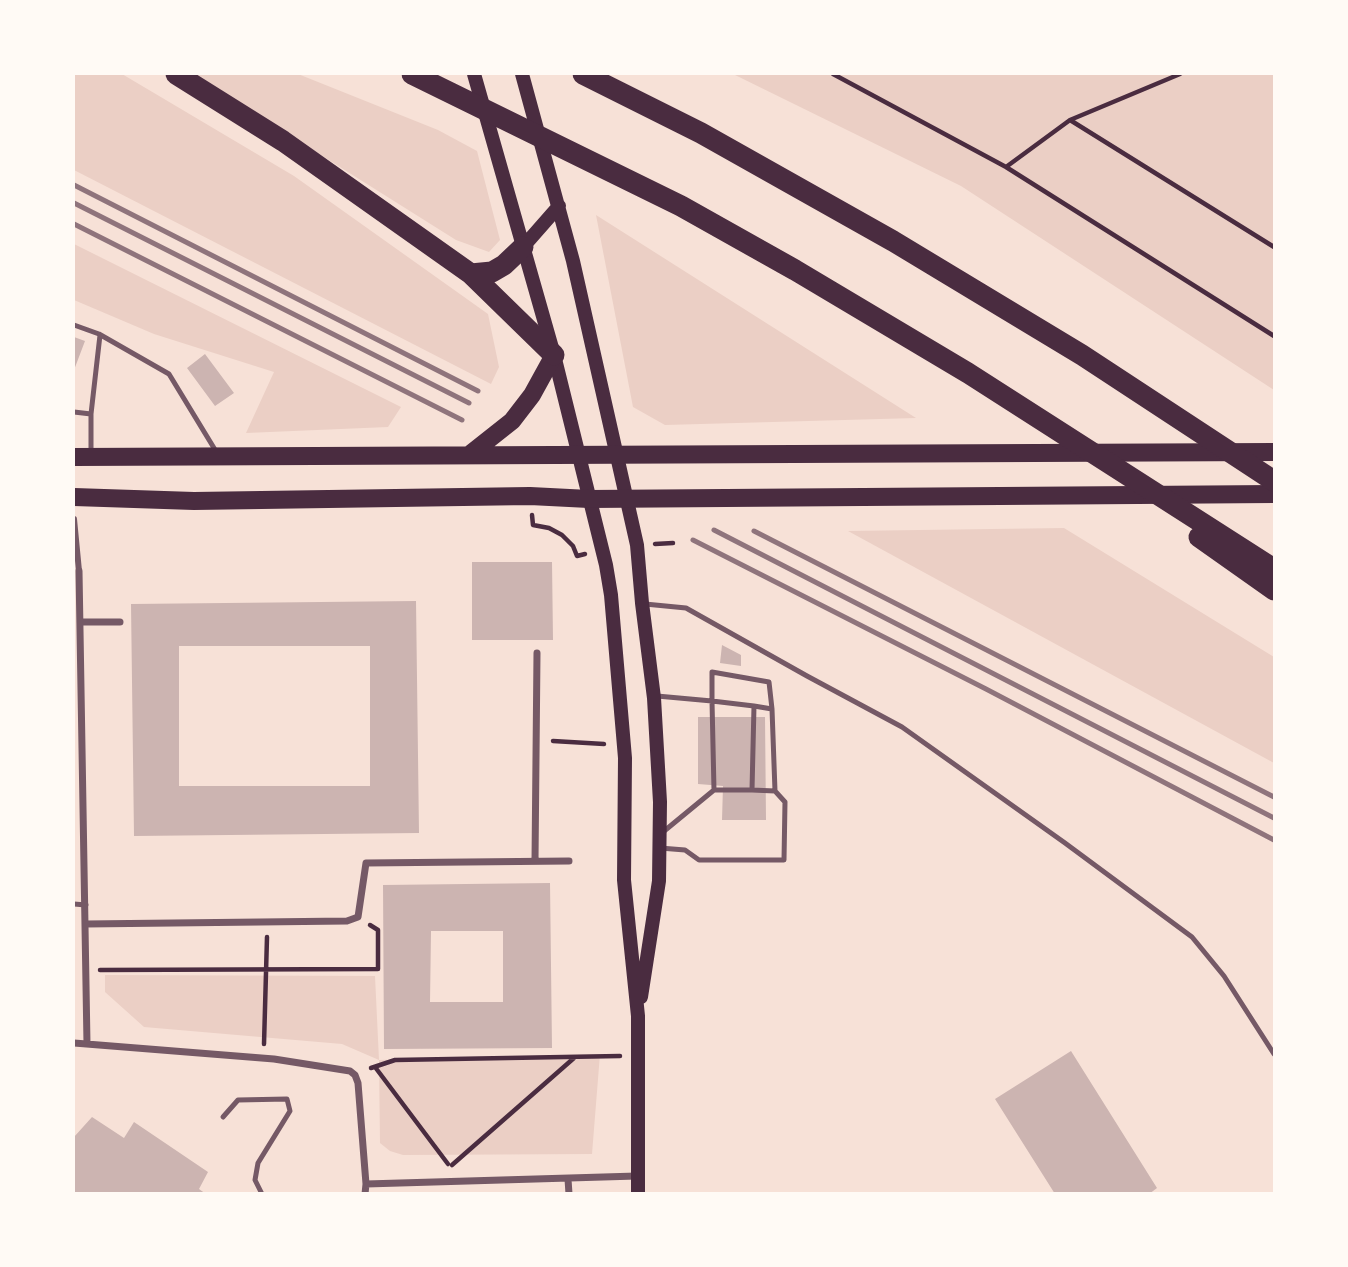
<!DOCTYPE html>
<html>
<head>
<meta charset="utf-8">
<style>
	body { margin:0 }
	#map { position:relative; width:1348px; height:1267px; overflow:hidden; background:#f7e1d7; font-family:"DejaVu Sans",sans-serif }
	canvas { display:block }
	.frame { position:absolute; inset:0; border:75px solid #fffaf5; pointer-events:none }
</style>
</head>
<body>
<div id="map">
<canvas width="1348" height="1267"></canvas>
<div class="frame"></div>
</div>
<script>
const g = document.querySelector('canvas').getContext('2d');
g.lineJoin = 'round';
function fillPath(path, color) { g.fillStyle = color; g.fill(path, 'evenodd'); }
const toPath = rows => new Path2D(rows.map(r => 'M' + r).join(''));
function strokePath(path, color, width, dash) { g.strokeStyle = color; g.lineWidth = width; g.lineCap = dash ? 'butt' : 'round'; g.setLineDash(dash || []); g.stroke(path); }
fillPath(toPath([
	[74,74,122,74,294,176,488,314,499,367,491,384,74,170],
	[192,74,298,74,438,130,477,151,500,240,489,252,456,240],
	[733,74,1274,74,1274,390,961,186],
	[596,215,916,418,665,425,633,407],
	[74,244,401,407,388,427,246,433,274,372,154,334,74,300],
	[1064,528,1274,657,1274,763,848,531],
	[105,975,375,976,379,1060,600,1054,592,1154,403,1155,390,1151,380,1143,379,1060,342,1044,144,1027,105,992]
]), '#ebcfc5');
fillPath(toPath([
	[74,337,85,341,74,370],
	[205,354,234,393,215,406,187,368],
	[472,562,552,562,553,640,472,640],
	[416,601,419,833,134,836,131,604],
	[179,646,370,646,370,786,179,786],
	[722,645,741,655,741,666,720,663],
	[698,717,765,717,766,820,722,820,723,786,698,784],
	[550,883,552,1048,384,1049,383,885],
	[431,931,503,931,503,1002,430,1002],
	[1071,1051,1157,1188,1149,1194,1055,1194,995,1099],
	[92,1117,124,1138,134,1122,208,1172,199,1189,206,1194,74,1194,74,1137]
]), '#ccb4b1');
strokePath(toPath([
	[833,74,1006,167,1274,336],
	[1070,120,1274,247],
	[1006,167,1070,120,1180,74],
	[532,515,533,525,549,528,562,535,573,546,577,556,585,554],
	[655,544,673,543],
	[553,741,604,744],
	[100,970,378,969,378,930,370,925],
	[264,1044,267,937],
	[375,1067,448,1164],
	[371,1068,395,1060,620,1056],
	[452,1165,574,1058]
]), '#4a2c40', 4.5);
strokePath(toPath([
	[74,325,99,334,169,374,217,453],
	[74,412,91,414,91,452],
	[91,414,100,335],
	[645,604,686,608,807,676,902,727,1065,843,1192,937,1224,976,1274,1054],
	[657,696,712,701,714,790,663,832],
	[714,790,752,790,754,706,712,701,712,672,769,682,772,709],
	[752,790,775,791,772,709,754,706],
	[660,848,685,850,699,860,784,860,785,802,775,791],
	[74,904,86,905],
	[223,1117,238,1100,287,1099,290,1111,258,1163,255,1180,262,1194]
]), '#755966', 5);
strokePath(toPath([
	[74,519,79,571]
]), '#755966', 6);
strokePath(toPath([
	[79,571,87,1044],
	[80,622,120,622],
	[535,861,537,653],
	[86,924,347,921,358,917,366,863,569,861],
	[74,1043,274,1059,350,1071,355,1075,358,1083,366,1184,365,1194],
	[568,1179,569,1194],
	[366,1184,637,1176]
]), '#755966', 7);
strokePath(toPath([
	[474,74,554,355,606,565,611,595,625,758,624,880,638,1016,638,1194],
	[522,74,573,261,637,545,642,603,654,698,660,802,659,881,641,997],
	[523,247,559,206]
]), '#4a2c40', 14);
strokePath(toPath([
	[469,455,512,421,532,395,554,355],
	[74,457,1274,452],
	[74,497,194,501,530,496,589,499,1274,494]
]), '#4a2c40', 18);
strokePath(toPath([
	[176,74,283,141,471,274,554,355],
	[412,74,681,206,795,270,968,373,1274,569],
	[583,74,701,133,893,241,1082,355,1274,481],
	[471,274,492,272,504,265,523,247],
	[1199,537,1274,590]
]), '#4a2c40', 21);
strokePath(toPath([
	[74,185,478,391],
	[74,203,469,403],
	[74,224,462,420],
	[714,530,1274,818],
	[754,531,1274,797],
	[693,540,986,689,1274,840]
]), '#8f747c', 5);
</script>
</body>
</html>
